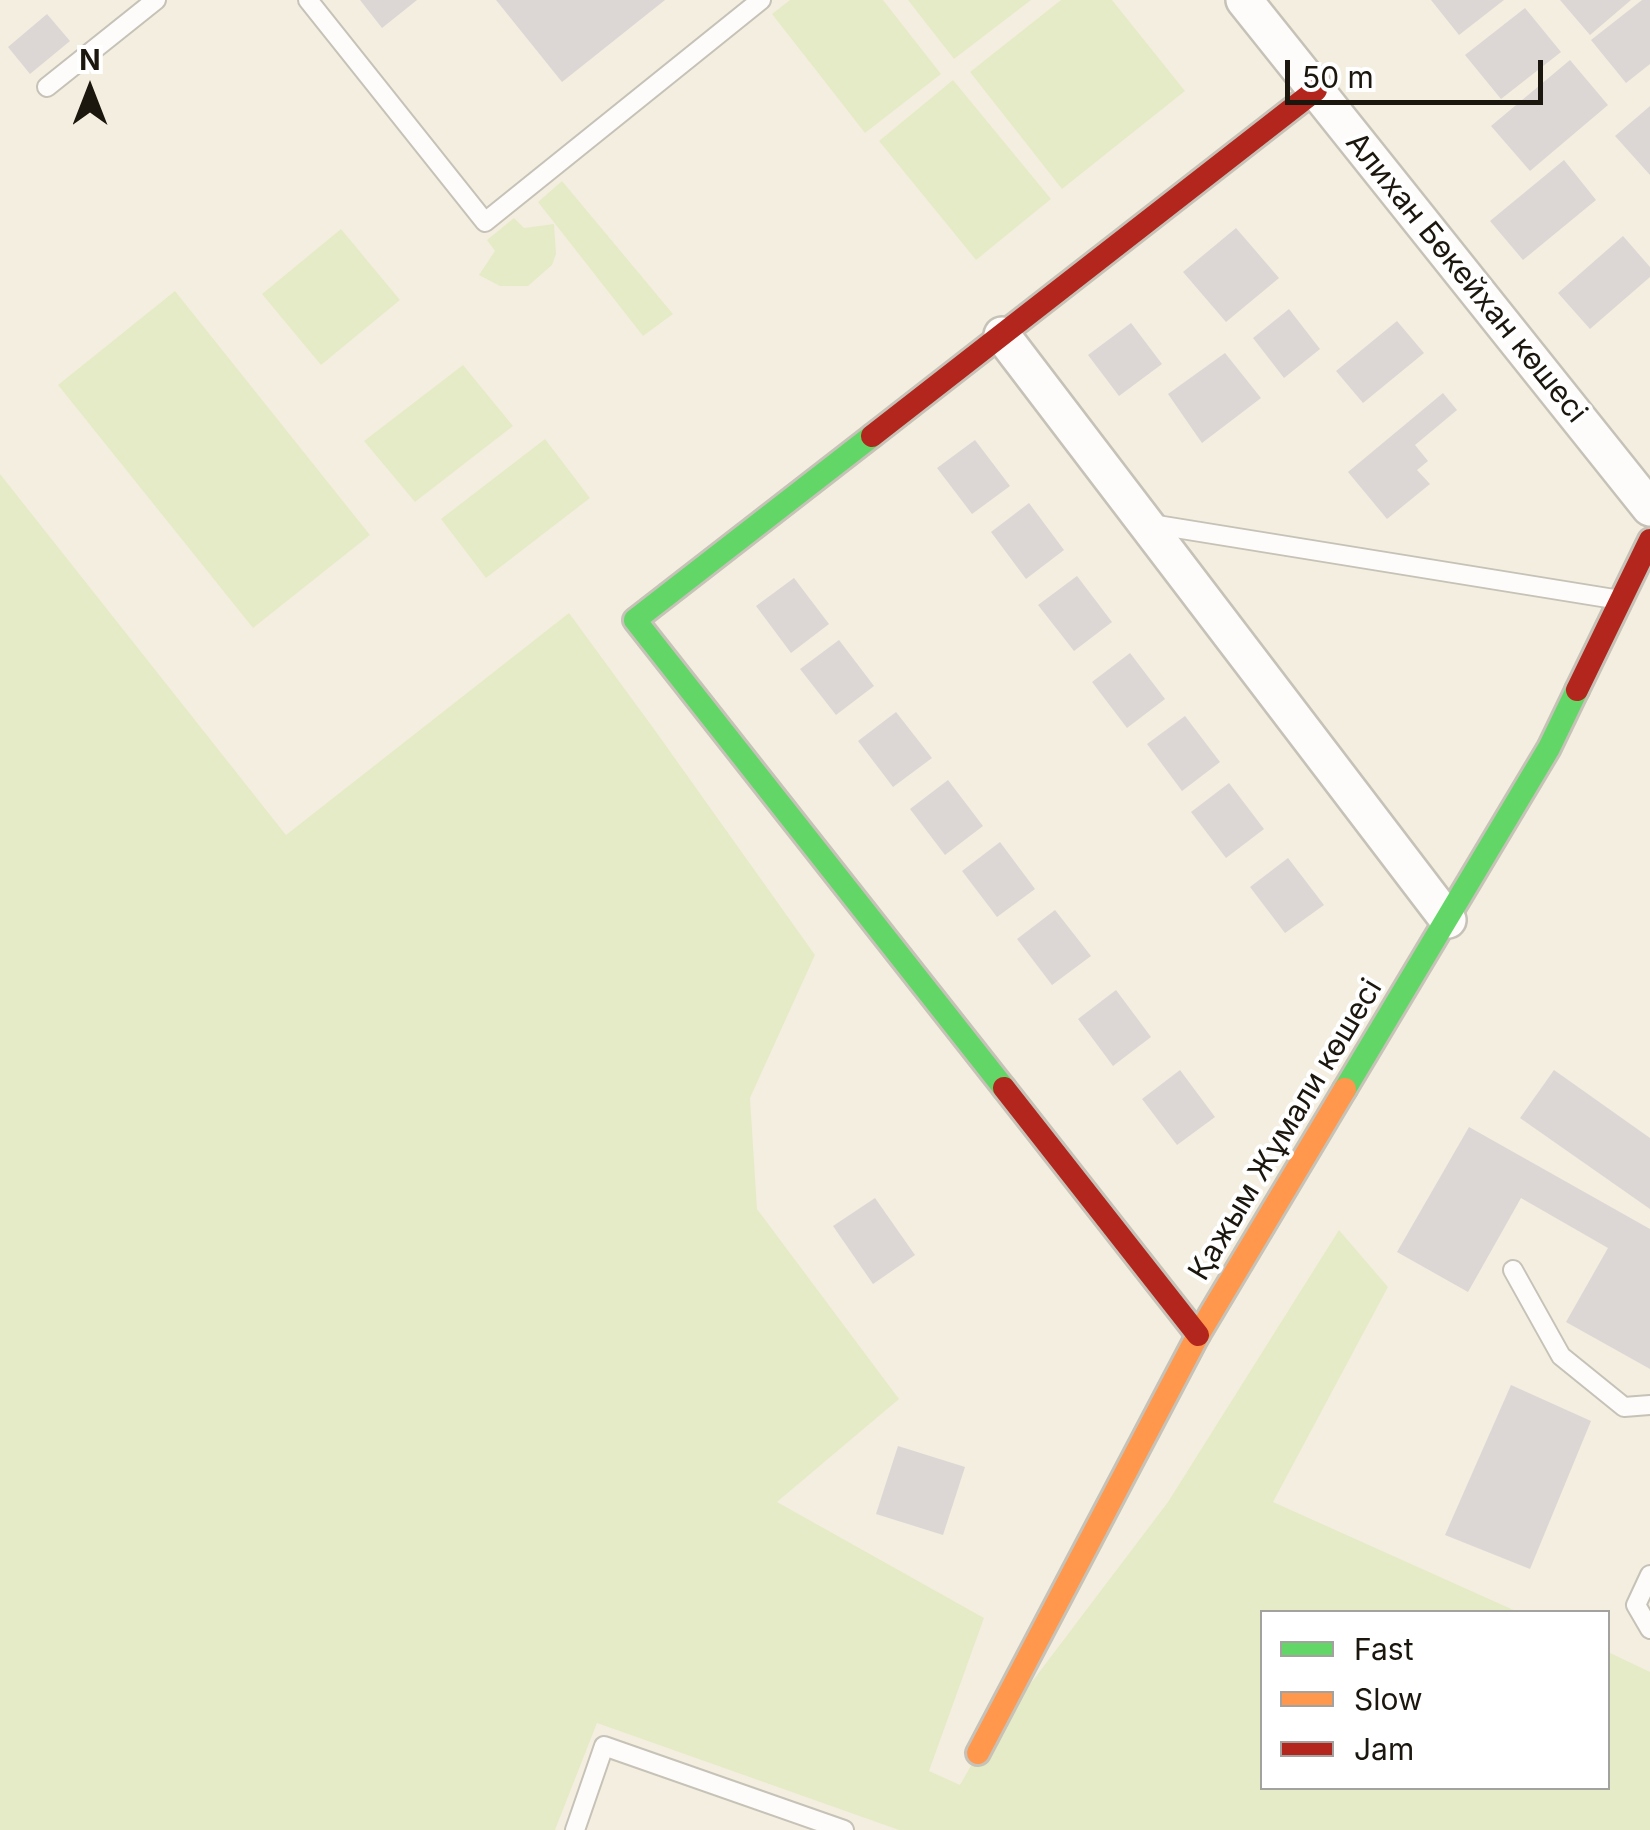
<!DOCTYPE html>
<html>
<head>
<meta charset="utf-8">
<style>
	body { margin:0 }
	#map { position:relative; width:1650px; height:1830px; overflow:hidden; background:#f3eedf; font-family:Inter,sans-serif }
	canvas { display:block }
	.legend { position:absolute; left:1260px; top:1610px; width:350px; height:180px; box-sizing:border-box; background:#fff; border:2px solid #a4a29f; margin:0; padding:12px 18px; list-style:none; font-size:30px; color:#1b170e }
	.legend li { display:flex; align-items:center; gap:20px; height:50px }
	.legend b { width:50px; border:2px solid #a4a29f }
	.north { position:absolute; left:40px; top:40px; width:100px; height:100px; -webkit-text-stroke:8px #fff; paint-order:stroke; rotate:0deg; font-size:28px; font-weight:700; line-height:40px; text-align:center; color:#1b170e }
	.north::after { content:''; display:block; margin:auto; width:35px; height:45px; background:#1b170e; clip-path:polygon(50% 0,100% 100%,50% 72%,0 100%) }
	.scale { position:absolute; left:1285px; top:60px; width:258px; height:45px; box-sizing:border-box; border:5px solid #1b170e; border-top:0; padding-left:12px; font-size:30px; line-height:35px; white-space:nowrap; color:#1b170e; -webkit-text-stroke:8px #fff; paint-order:stroke }
</style>
</head>
<body>
<div id="map">
<canvas width="1650" height="1830"></canvas>
<ul class="legend">
<li><b style="height:12px;background:#63d668"></b>Fast</li>
<li><b style="height:12px;background:#ff974d"></b>Slow</li>
<li><b style="height:12px;background:#b3261e"></b>Jam</li>
</ul>
<div class="north">N</div>
<div class="scale">50 m</div>
</div>
<script>
const g = document.querySelector('canvas').getContext('2d');
g.lineJoin = 'round';
function fillPath(path, color) { g.fillStyle = color; g.fill(path, 'evenodd'); }
const toPath = rows => new Path2D(rows.map(r => 'M' + r).join(''));
function strokePath(path, color, width, dash) { g.strokeStyle = color; g.lineWidth = width; g.lineCap = dash ? 'butt' : 'round'; g.setLineDash(dash || []); g.stroke(path); }
function label(font, color, halo, rows, align = 'center') {
  g.font = font + ' Inter,sans-serif'; g.lineWidth = 8; g.setLineDash([]); g.textBaseline = 'middle'; g.strokeStyle = halo; g.fillStyle = color; for (const [text, x, y, turn = 0] of rows) {
    g.save(); g.translate(x, y); g.rotate((+turn || 0) * Math.PI / 180); g.textAlign = isNaN(turn) ? turn : align; if (halo) g.strokeText(text, 0, 0); g.fillText(text, 0, 0); g.restore();
  }
}
fillPath(toPath([
	[790,0,883,0,941,74,865,133,772,14],
	[908,0,1031,0,954,59],
	[1061,0,1112,0,1185,91,1062,189,970,72],
	[953,80,1051,199,976,260,879,141],
	[562,181,673,314,643,336,538,202],
	[514,218,524,228,554,224,556,254,552,265,528,286,500,286,479,275,495,251,487,240],
	[341,229,400,300,321,365,262,294],
	[175,291,370,535,253,628,58,385],
	[463,365,513,426,415,502,364,441],
	[545,439,590,498,486,578,441,519],
	[0,474,286,835,569,613,654,729,815,955,750,1098,757,1209,899,1399,777,1502,984,1618,929,1771,960,1785,978,1753,1168,1502,1339,1230,1388,1287,1273,1502,1518,1612,1262,1612,1262,1788,1608,1788,1608,1652,1650,1672,1650,1830,899,1830,597,1723,555,1830,0,1830]
]), '#e6ebc7');
fillPath(toPath([
	[360,0,417,0,382,28],
	[496,0,665,0,562,82],
	[1431,0,1504,0,1459,35],
	[1560,0,1631,0,1590,35],
	[1642,0,1650,0,1650,64,1626,83,1591,40],
	[1525,8,1561,52,1501,99,1465,55],
	[47,14,70,41,30,74,8,47],
	[1570,60,1608,105,1530,171,1491,126],
	[1650,106,1650,175,1615,136],
	[1564,160,1596,200,1523,260,1490,221],
	[1236,228,1279,278,1226,322,1183,272],
	[1623,236,1650,267,1650,277,1590,329,1558,293],
	[1289,309,1320,349,1284,378,1253,338],
	[1397,321,1424,353,1363,403,1336,371],
	[1131,323,1162,364,1119,396,1088,355],
	[1225,353,1261,398,1202,443,1168,394],
	[1443,393,1457,410,1415,445,1428,461,1417,470,1430,484,1387,519,1348,472],
	[975,440,1010,486,972,514,937,468],
	[1029,503,1064,550,1026,579,991,532],
	[1077,576,1112,622,1074,651,1038,605],
	[794,578,829,624,791,653,756,606],
	[839,640,874,686,836,715,800,669],
	[1130,653,1165,699,1127,728,1092,682],
	[896,712,932,758,893,787,858,741],
	[1185,716,1220,762,1182,791,1147,744],
	[948,780,983,826,945,855,910,809],
	[1229,783,1264,829,1226,858,1191,812],
	[1000,842,1035,889,997,917,962,871],
	[1288,858,1324,905,1285,933,1250,887],
	[1055,910,1091,956,1052,985,1017,939],
	[1116,990,1151,1037,1113,1066,1078,1019],
	[1180,1070,1215,1117,1177,1145,1142,1099],
	[1554,1070,1650,1138,1650,1209,1520,1118],
	[1469,1127,1650,1229,1650,1369,1566,1322,1608,1248,1521,1198,1468,1292,1397,1252],
	[875,1198,915,1255,873,1284,833,1226],
	[1511,1385,1591,1421,1530,1569,1445,1535],
	[898,1446,965,1467,943,1535,876,1514]
]), '#dcd7d5');
const lane = toPath([
	[308,0,485,222,761,0],
	[47,87,156,0],
	[1151,524,1614,599],
	[1513,1270,1561,1356,1624,1407,1650,1405],
	[1650,1575,1636,1605,1650,1629],
	[575,1830,604,1746,844,1830]
]);
const street = toPath([
	[1244,0,1650,508],
	[1002,335,1448,920]
]);
const fast = toPath([
	[872,436,635,620,1004,1088],
	[1345,1089,1549,748,1577,690]
]);
const slow = toPath([
	[978,1753,1198,1335,1345,1089]
]);
const jam = toPath([
	[872,436,1316,90],
	[1577,690,1650,540],
	[1004,1088,1198,1335]
]);
strokePath(lane, '#c6c2b7', 22);
strokePath(street, '#c6c2b7', 40);
strokePath(fast, '#c6c2b7', 28);
strokePath(slow, '#c6c2b7', 28);
strokePath(jam, '#c6c2b7', 28);
strokePath(lane, '#fdfcfa', 18);
strokePath(street, '#fdfcfa', 35);
strokePath(fast, '#63d668', 22);
strokePath(slow, '#ff974d', 22);
strokePath(jam, '#b3261e', 22);
label('30px', '#1b170e', '#fff', [
	["Алихан Бөкейхан көшесі",1466,278,51],
	["Қажым Жұмали көшесі",1286,1130,-59]
]);
</script>
</body>
</html>
